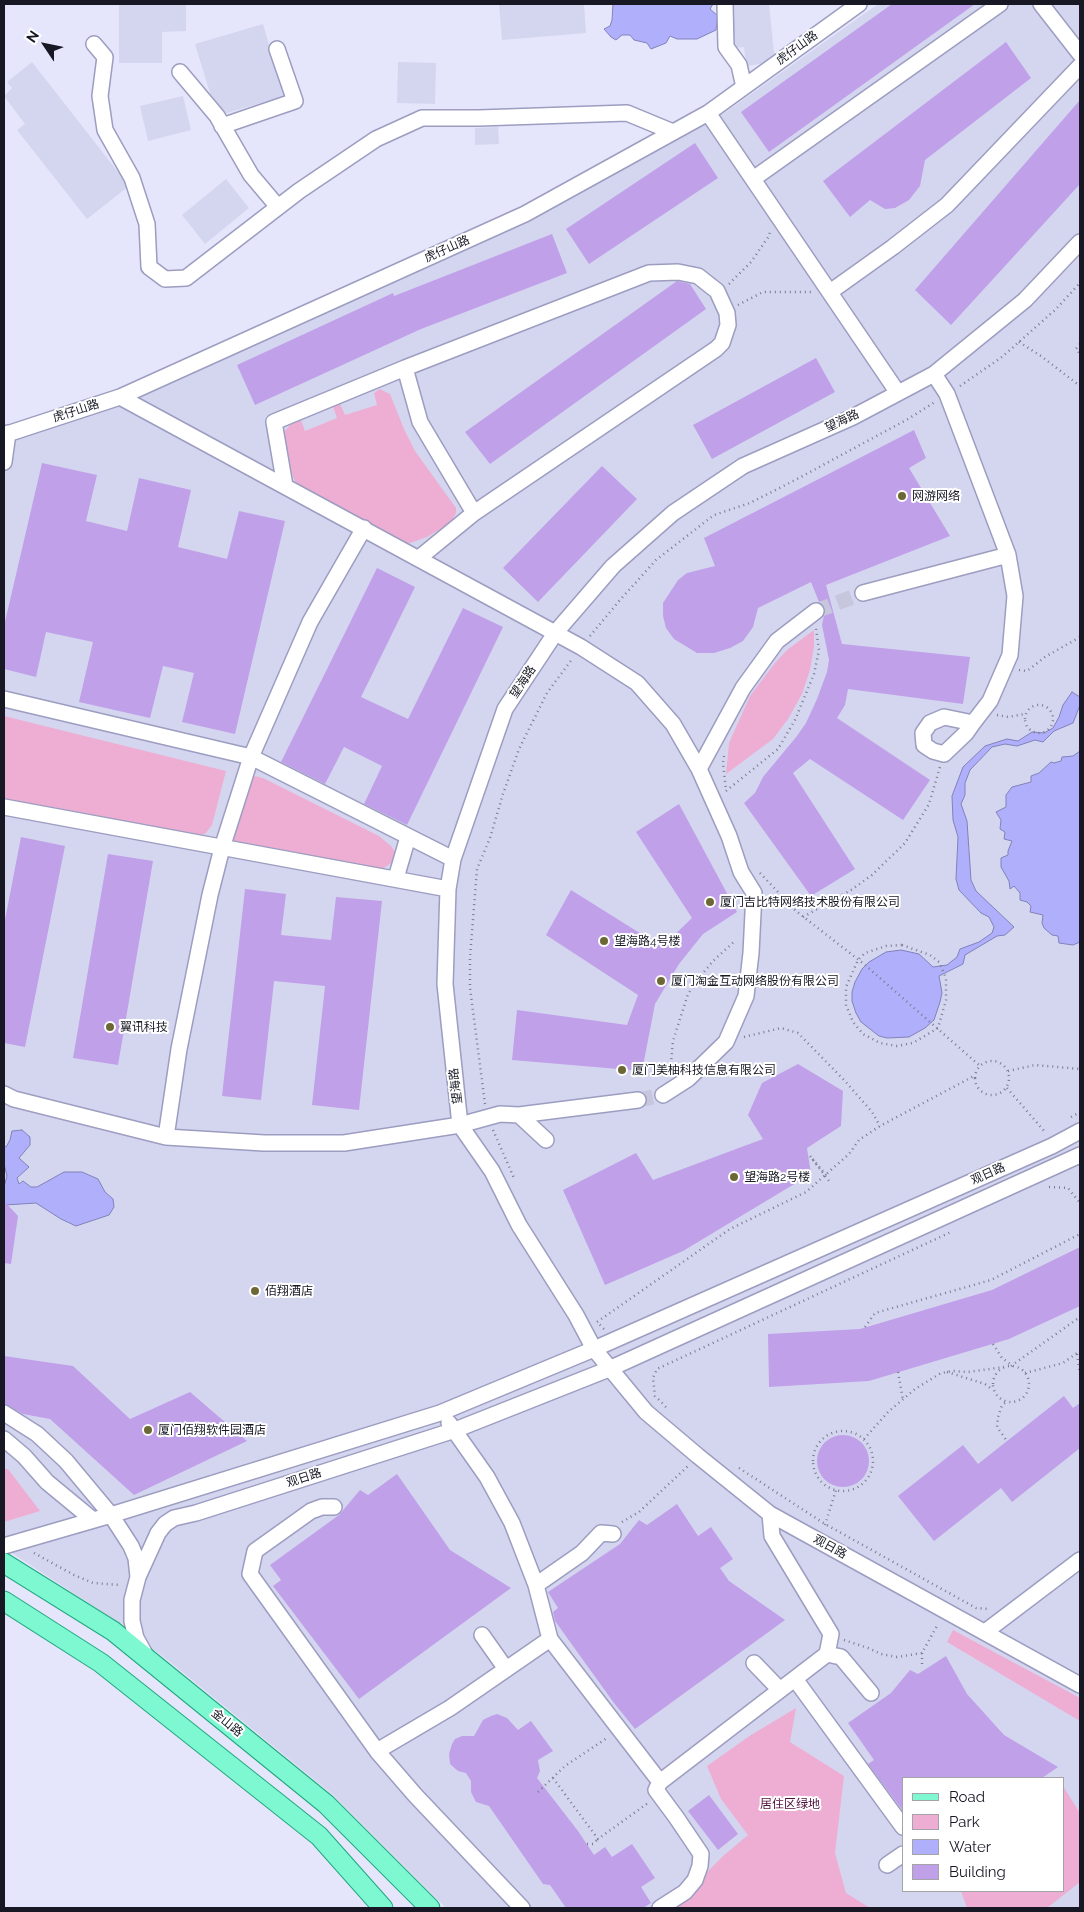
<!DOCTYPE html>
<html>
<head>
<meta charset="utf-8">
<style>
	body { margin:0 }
	#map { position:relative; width:1084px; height:1912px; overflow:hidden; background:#e5e6fc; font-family:Raleway,sans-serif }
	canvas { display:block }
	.frame { position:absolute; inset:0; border:5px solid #181825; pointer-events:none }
	.legend { position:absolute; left:902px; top:1777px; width:162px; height:115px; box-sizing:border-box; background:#fff; border:1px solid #a3a3a8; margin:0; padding:6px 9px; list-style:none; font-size:15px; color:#181825 }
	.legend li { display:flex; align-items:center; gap:10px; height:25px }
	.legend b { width:25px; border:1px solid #a3a3a8 }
	.north { position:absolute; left:20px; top:20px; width:50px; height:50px; -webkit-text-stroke:4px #fff; paint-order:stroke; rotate:304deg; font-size:14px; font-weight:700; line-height:20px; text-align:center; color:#181825 }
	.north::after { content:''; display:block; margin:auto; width:18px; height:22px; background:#181825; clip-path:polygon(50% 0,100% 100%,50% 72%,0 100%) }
</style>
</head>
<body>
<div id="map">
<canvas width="1084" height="1912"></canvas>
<div class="frame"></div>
<ul class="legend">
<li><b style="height:6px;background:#7df8d0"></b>Road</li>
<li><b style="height:14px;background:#eeaed3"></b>Park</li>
<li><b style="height:14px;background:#afaffb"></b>Water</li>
<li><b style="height:14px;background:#c0a0e9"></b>Building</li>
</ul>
<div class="north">N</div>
</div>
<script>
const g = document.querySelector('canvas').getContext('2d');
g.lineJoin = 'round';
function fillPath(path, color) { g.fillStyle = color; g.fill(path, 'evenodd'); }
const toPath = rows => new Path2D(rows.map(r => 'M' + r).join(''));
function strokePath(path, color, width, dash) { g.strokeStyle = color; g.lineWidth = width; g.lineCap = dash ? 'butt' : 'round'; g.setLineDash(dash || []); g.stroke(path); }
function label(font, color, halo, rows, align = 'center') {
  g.font = font + ' Raleway,"Noto Sans SC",sans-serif'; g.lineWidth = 4; g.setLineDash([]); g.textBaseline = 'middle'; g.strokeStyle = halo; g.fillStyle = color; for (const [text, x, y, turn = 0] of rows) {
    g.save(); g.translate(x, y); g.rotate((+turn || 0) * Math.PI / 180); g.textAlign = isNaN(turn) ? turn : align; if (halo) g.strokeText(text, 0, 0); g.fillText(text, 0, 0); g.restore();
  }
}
fillPath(toPath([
	[119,4,186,4,186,31,162,32,162,63,119,63],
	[499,4,584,4,586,33,502,40],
	[728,4,769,4,775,62,746,66,744,47,733,48],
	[878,4,1080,4,1080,1908,446,1908,333,1795,170,1662,110,1617,4,1548,4,444,113,404,529,221,727,111],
	[903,1778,1063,1778,1063,1891,903,1891],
	[263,24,284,96,217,116,195,44],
	[32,62,129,186,87,219,17,130,25,124,4,96,12,88,7,82],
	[398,62,436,63,435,104,397,103],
	[183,96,191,130,148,141,140,106],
	[498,127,499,144,475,145,475,128],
	[226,179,249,208,205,244,182,215]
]), '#d4d6f0');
fillPath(toPath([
	[380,389,390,394,404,429,415,451,456,508,456,513,452,520,442,528,427,537,407,544,302,489,294,480,281,436,290,425,301,420,305,431,337,418,333,407,340,404,345,415,377,405,374,393],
	[814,630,814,647,810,670,802,694,788,719,773,739,726,774,729,743,750,696,775,663,787,650],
	[4,716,226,771,212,825,205,834,197,835,52,807,4,799],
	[255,776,263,778,379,836,391,846,395,852,395,860,384,868,374,869,233,844,231,837,249,778],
	[4,1469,8,1469,40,1511,4,1522],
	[953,1630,1080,1698,1080,1721,947,1642],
	[796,1708,790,1742,844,1776,835,1853,846,1893,870,1908,672,1908,722,1857,748,1835,721,1799,707,1766,751,1735],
	[1063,1786,1080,1813,1080,1882,1047,1908,967,1908,961,1891,1063,1891]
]), '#eeaed3');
const water = toPath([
	[613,4,713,4,710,9,718,16,716,30,697,39,677,39,670,36,666,43,651,49,647,43,634,40,630,35,622,35,616,40,611,37,604,29,610,26,612,20,613,4],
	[1072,692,1080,697,1080,705,1073,723,1054,731,1043,742,1035,740,1017,746,1005,744,992,747,970,770,965,783,965,795,961,804,967,821,971,880,976,891,1014,927,1005,935,997,936,965,955,963,964,939,976,942,993,940,1002,934,1020,925,1028,909,1037,887,1038,879,1036,861,1022,856,1013,852,1001,852,992,855,982,862,969,869,962,886,952,901,950,919,954,933,967,947,965,957,957,960,949,979,942,992,933,994,927,989,917,981,913,959,890,956,879,958,837,953,820,952,796,963,767,985,746,1007,739,1018,741,1032,732,1044,733,1053,728,1059,717,1063,705,1072,692],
	[1080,751,1080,942,1073,945,1059,943,1058,936,1052,935,1044,928,1042,923,1043,915,1030,912,1031,906,1027,902,1020,900,1020,893,1014,886,1010,889,1009,881,1001,867,1001,858,1008,855,1008,851,1012,841,1004,839,1005,832,1000,829,1001,820,996,812,1006,807,1006,795,1012,787,1031,782,1031,776,1039,773,1051,762,1054,763,1061,761,1062,757,1073,756,1080,751],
	[22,1130,30,1137,30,1145,19,1158,29,1167,17,1178,19,1184,23,1181,31,1187,37,1187,64,1172,82,1172,98,1179,105,1192,113,1199,114,1207,109,1215,76,1226,61,1219,36,1203,5,1205,4,1202,4,1187,7,1176,4,1164,4,1146,6,1147,10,1140,12,1131,22,1130]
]);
fillPath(water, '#afaffb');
strokePath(water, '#8282bb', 1);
fillPath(toPath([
	[892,4,975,4,769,152,741,112],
	[1006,42,1031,78,925,160,920,186,909,200,895,208,885,209,870,200,850,217,823,181],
	[1080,100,1080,184,951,325,915,290],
	[695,143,718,178,589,264,566,229],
	[552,234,567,273,421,329,255,405,237,365,393,293,394,296],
	[677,281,690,284,706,309,490,464,465,432],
	[816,358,835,392,712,459,693,425],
	[914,430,926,458,909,468,950,536,826,585,842,644,970,657,963,704,848,689,845,705,837,718,930,780,903,820,810,759,793,773,855,869,811,896,744,803,755,793,763,777,797,736,806,723,817,699,827,672,829,660,822,625,825,610,824,606,819,602,811,582,758,608,753,627,743,641,730,648,714,653,697,653,674,639,666,628,663,616,663,603,678,580,687,573,715,566,704,538],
	[42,463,97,475,86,521,127,531,139,478,191,490,178,547,227,559,239,511,285,521,235,734,182,722,194,673,163,666,150,718,79,702,93,642,46,632,36,677,4,669,4,626],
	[602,466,637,499,538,602,503,568],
	[377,568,415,587,361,697,408,719,463,608,503,627,407,825,364,804,382,766,344,747,325,784,281,762],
	[679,804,737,912,703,934,679,964,655,1004,642,1071,512,1060,517,1010,627,1025,638,995,546,935,571,890,662,947,692,918,636,832],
	[21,837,65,846,25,1047,4,1043,4,925],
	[108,854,153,861,118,1065,73,1058],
	[245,889,286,894,281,935,331,940,336,897,382,901,359,1110,312,1105,325,986,274,981,261,1100,222,1096],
	[798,1064,843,1091,841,1126,807,1148,811,1174,683,1251,605,1285,563,1190,636,1153,653,1180,763,1139,748,1115,762,1083],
	[4,1201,18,1216,11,1264,4,1263],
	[1080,1247,1080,1306,1009,1339,869,1381,769,1387,768,1334,860,1329,992,1290],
	[4,1356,73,1366,130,1419,190,1392,247,1441,134,1495,50,1419,23,1414,4,1404],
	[1064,1396,1073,1408,1080,1403,1080,1448,1012,1502,1001,1488,934,1541,898,1496,963,1445,978,1464],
	'817 1461a26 26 0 1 1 52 0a26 26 0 1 1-52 0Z',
	[397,1474,450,1550,511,1588,359,1699,273,1586,281,1580,270,1565,339,1515,360,1490,368,1495],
	[677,1504,698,1536,711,1527,733,1559,720,1568,729,1581,785,1620,635,1729,614,1703,555,1621,553,1612,558,1608,548,1592,620,1544,639,1520,647,1525],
	[946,1656,967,1694,1004,1735,1058,1767,1042,1778,903,1778,903,1811,868,1764,874,1760,848,1723,891,1693,910,1670,918,1674],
	[497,1714,507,1718,518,1730,531,1721,553,1751,538,1760,540,1771,537,1778,578,1831,594,1855,605,1847,612,1857,632,1844,655,1878,641,1887,651,1903,643,1908,566,1908,550,1885,543,1884,489,1806,476,1802,471,1792,471,1781,466,1773,458,1771,450,1764,449,1754,452,1744,455,1739,462,1736,474,1736,483,1720,491,1716],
	[709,1795,738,1834,718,1850,688,1811]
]), '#c0a0e9');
strokePath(toPath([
	[816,611,863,593],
	[638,1100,663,1095]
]), '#c6c7dc', 15, [15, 8]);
const minor = toPath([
	[725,4,726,47,739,65,744,87],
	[1041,4,1080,54],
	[94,44,105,57,100,96,105,130,132,178,147,224,149,267,165,279,186,278,299,191,376,139,422,118,479,118,627,113,673,132],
	[180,72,217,116,251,175,278,207],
	[708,113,898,393],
	[222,126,295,101,277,49],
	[753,179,1000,4],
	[1080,242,1025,300,934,374,853,417,743,466,673,513,613,566,556,632,505,709,453,859,448,889,445,984,460,1125,492,1171,519,1225,576,1315,594,1349,646,1412,698,1456,770,1514,1080,1685],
	[830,292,893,247,947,205,1080,66],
	[405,368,649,273,678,272,698,276,717,291,727,313,728,325,722,343,716,349,474,513],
	[934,374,947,394,1008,555,1015,596,1010,655,990,701,973,723,966,733,944,754,933,751,924,745,923,733,930,723,944,717,973,723],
	[120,397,581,647,637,683,673,724,699,769,729,836,741,872,754,893,751,953,746,996,726,1042,688,1079,663,1095],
	[4,435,120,397,525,214,708,113,859,4],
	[4,462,8,433],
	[285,486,274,422,405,368,420,422,474,513,419,558],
	[863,593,1008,555],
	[4,699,251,757,453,859],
	[699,769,743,688,777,641,816,611],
	[4,807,448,889],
	[396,878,408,837],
	[4,1094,14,1099,166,1137,264,1143,344,1143,460,1125,500,1114,519,1115,638,1100],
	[519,1115,546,1140],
	[166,1137,179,1049,210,895,222,848,251,757,310,622,364,528],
	[4,1413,37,1434,66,1461,111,1515,131,1546,136,1558,138,1577],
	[449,1423,487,1477,512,1523,536,1585,550,1639,660,1782,827,1654,831,1634,772,1536,770,1514],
	[4,1439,24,1456,47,1482,93,1520],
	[334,1507,322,1507,311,1511,255,1551,250,1574,377,1751,415,1795,522,1908],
	[4,1546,111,1515,440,1413,594,1349,1052,1146,1080,1131],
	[536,1585,582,1553,601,1533,613,1534],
	[985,1632,1080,1560],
	[482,1635,506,1669],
	[827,1654,841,1657,871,1693],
	[146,1656,136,1638,132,1621,132,1600,138,1577,158,1533,165,1524,174,1518,196,1513,455,1430,609,1369,1080,1155],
	[754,1663,780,1690],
	[795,1679,903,1827],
	[377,1751,450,1708,550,1639],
	[887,1865,903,1854],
	[660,1908,685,1892,695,1880,700,1866,701,1854,676,1817,656,1790,660,1782]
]);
const major = toPath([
	[4,1563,113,1631,326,1804,430,1908],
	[4,1601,101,1663,319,1836,383,1908]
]);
strokePath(minor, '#9c9dc0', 18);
strokePath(major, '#22a77f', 21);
strokePath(toPath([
	[729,284,751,262,769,236,770,232],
	[738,305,763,292,812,292],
	[1019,342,1041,356,1080,386],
	[1080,344,1076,349,1080,354],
	[960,386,1002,357,1055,310,1080,283],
	[590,636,620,600,656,560,714,515,750,503,799,478,908,419,935,402],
	[1019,670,1027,671,1045,657,1080,637],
	'1025 719a14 14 0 1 1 28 0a14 14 0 1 1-28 0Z',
	[997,715,1008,717,1025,714],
	[724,756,723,763,726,790],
	[726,791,778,749,795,720,814,674,819,650,816,629],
	[760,873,796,911,864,964,980,1066],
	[803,917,851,890,872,875,905,843,929,804,940,767],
	[902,945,930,955,939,962,946,978,946,1000,938,1028,913,1043,897,1046,880,1043,863,1034,853,1022,846,1005,846,987,858,960,865,953,886,946,902,945],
	[744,1037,781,1028,798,1033,845,1081,872,1112,880,1126],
	'975 1078a17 17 0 1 1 34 0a17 17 0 1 1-34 0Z',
	[1008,1071,1035,1065,1080,1069],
	[670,1074,673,1041,688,994,699,978,713,961,736,940],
	[1007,1088,1045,1132],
	[485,1104,470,988,470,957,477,869,490,838,503,794,519,749,547,693,573,658],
	[1071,1117,1080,1112],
	[493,1130,514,1178],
	[826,1175,810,1156,829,1181],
	[1049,1187,1068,1188,1080,1203],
	[865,1327,875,1313,991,1280,1080,1234],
	[604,1329,597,1322,730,1229,806,1192,849,1154,859,1140,880,1126,974,1076],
	[993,1344,1002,1358,1013,1366],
	[1077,1354,1080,1374],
	'993 1384a18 18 0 1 1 36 0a18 18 0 1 1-36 0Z',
	[1011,1366,1080,1317],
	[898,1372,903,1400],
	[947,1372,985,1384,993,1390],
	[1025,1373,1063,1363,1080,1351],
	[1005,1403,1002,1405,998,1417,997,1427,1007,1441],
	[666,1407,655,1396,653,1378,657,1369,951,1232],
	'813 1461a30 30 0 1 1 60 0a30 30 0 1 1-60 0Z',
	[864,1439,888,1412,915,1389,941,1373,953,1371,968,1372,1004,1367],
	[739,1468,825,1524,976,1608,990,1609],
	[622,1522,639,1512,688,1466],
	[825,1525,836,1490],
	[34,1553,74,1575,93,1583,121,1585],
	[844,1640,868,1648,881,1654,897,1657,910,1655,922,1653,938,1624],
	[922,1653,922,1668],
	[553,1778,598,1839,648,1803],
	[538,1792,565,1766,607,1738],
	[587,1844,593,1844,598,1839]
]), '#7b7c8d', 2.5, [1, 4]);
strokePath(minor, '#fff', 15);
strokePath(major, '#7df8d0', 19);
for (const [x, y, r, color] of [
	[902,496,5,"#6c6734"],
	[710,902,5,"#6c6734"],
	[604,941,5,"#6c6734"],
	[661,981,5,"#6c6734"],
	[110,1027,5,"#6c6734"],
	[622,1070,5,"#6c6734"],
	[734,1177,5,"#6c6734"],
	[255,1291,5,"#6c6734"],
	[148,1430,5,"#6c6734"]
]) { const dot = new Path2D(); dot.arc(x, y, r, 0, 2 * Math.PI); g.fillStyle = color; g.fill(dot); strokePath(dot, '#fff', 2); }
label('12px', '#181825', '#fff', [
	["虎仔山路",797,48,-36],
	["虎仔山路",447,249,-24],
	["虎仔山路",76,411,-18],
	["望海路",842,421,-25],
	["望海路",523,682,-56],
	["望海路",456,1086,-97],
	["观日路",988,1174,-24],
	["观日路",304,1478,-18],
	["观日路",830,1547,29],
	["金山路",227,1723,39]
]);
label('12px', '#181825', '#fff', [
	["网游网络",912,496],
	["厦门吉比特网络技术股份有限公司",720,902],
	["望海路4号楼",614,941],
	["厦门淘金互动网络股份有限公司",671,981],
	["翼讯科技",120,1027],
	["厦门美柚科技信息有限公司",632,1070],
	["望海路2号楼",744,1177],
	["佰翔酒店",265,1291],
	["厦门佰翔软件园酒店",158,1430]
], 'left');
label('12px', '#510e3c', '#fff', [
	["居住区绿地",790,1804]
]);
</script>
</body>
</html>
